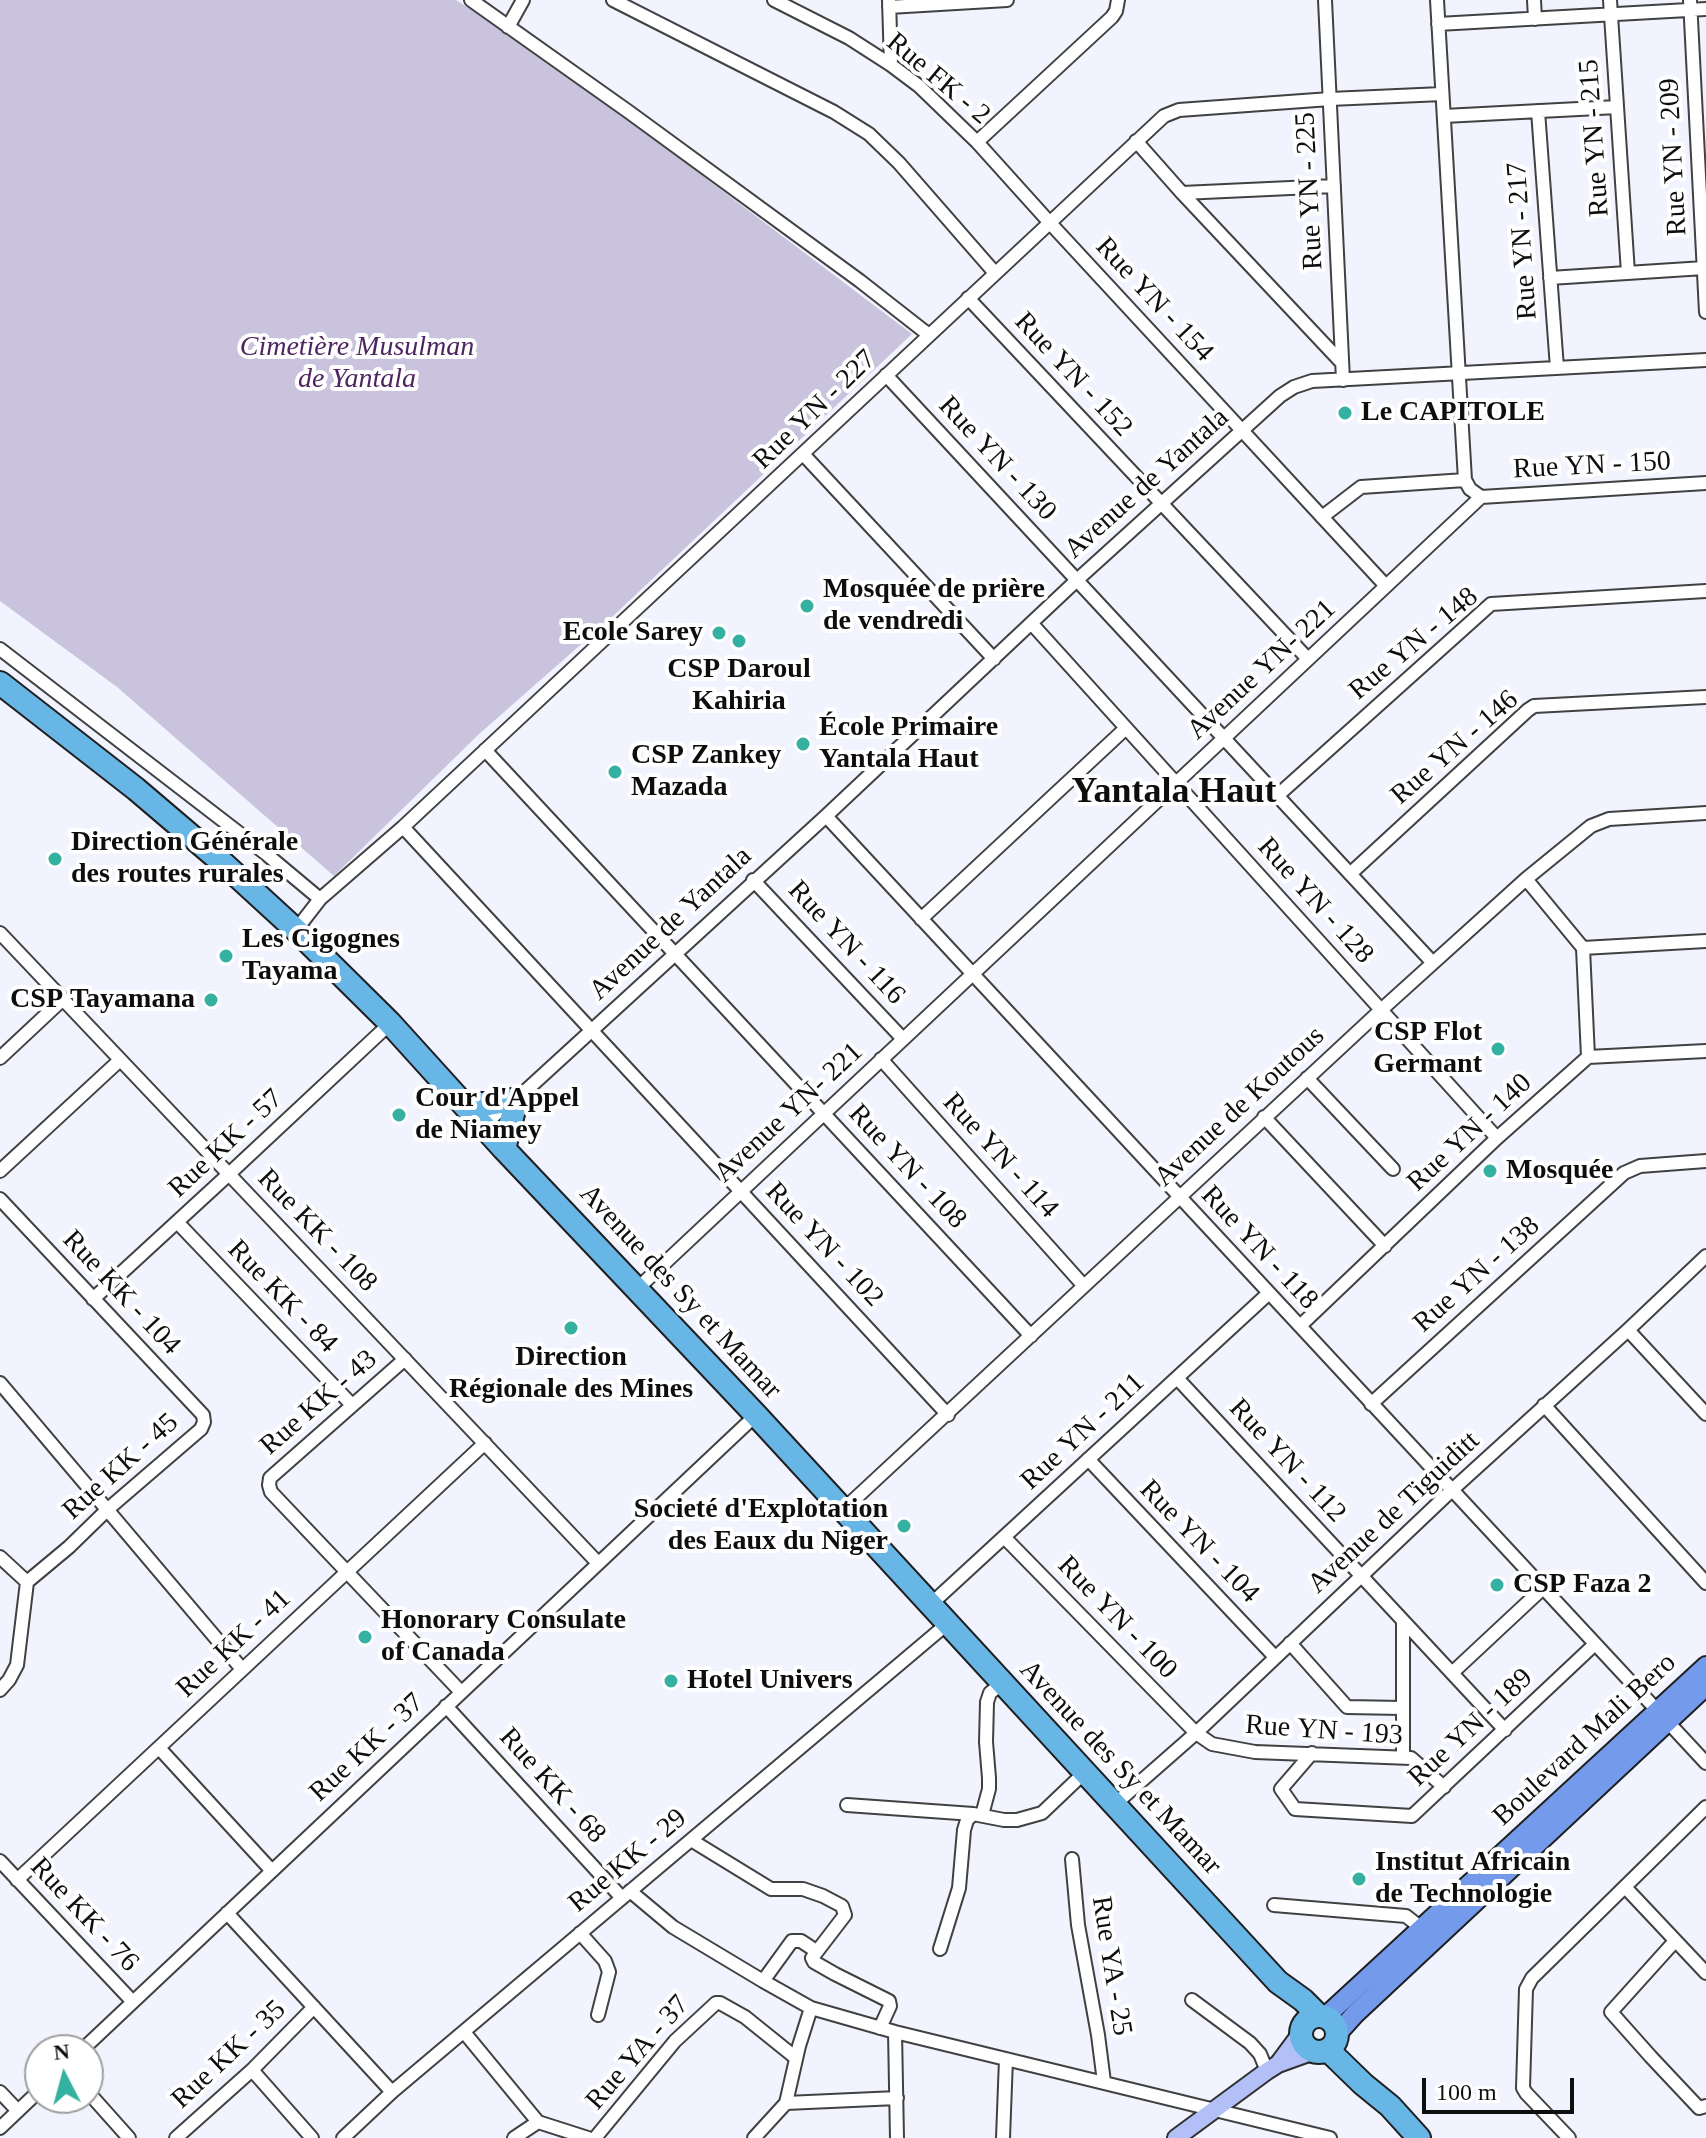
<!DOCTYPE html>
<html>
<head>
<meta charset="utf-8">
<style>
	body { margin:0 }
	#map { position:relative; width:1706px; height:2138px; overflow:hidden; background:#f1f4fe; font-family:"Times New Roman",serif }
	canvas { display:block }
	.north { position:absolute; left:24px; top:2034px; width:80px; height:80px; box-sizing:border-box; background:#fff; border:2px solid #9f9f9f; border-radius:50%; rotate:354deg; font-size:22px; font-weight:700; line-height:32px; text-align:center; color:#0e0e0e }
	.north::after { content:''; display:block; margin:auto; width:28px; height:36px; background:#34b1a0; clip-path:polygon(50% 0,100% 100%,50% 72%,0 100%) }
	.scale { position:absolute; left:1422px; top:2078px; width:152px; height:36px; box-sizing:border-box; border:4px solid #0e0e0e; border-top:0; padding-left:10px; font-size:24px; line-height:28px; white-space:nowrap; color:#0e0e0e; -webkit-text-stroke:6px #fff; paint-order:stroke }
</style>
</head>
<body>
<div id="map">
<canvas width="1706" height="2138"></canvas>
<div class="north">N</div>
<div class="scale">100 m</div>
</div>
<script>
const g = document.querySelector('canvas').getContext('2d');
g.lineJoin = 'round';
function fillPath(path, color) { g.fillStyle = color; g.fill(path, 'evenodd'); }
const toPath = rows => new Path2D(rows.map(r => 'M' + r).join(''));
function strokePath(path, color, width, dash) { g.strokeStyle = color; g.lineWidth = width; g.lineCap = dash ? 'butt' : 'round'; g.setLineDash(dash || []); g.stroke(path); }
function label(font, color, halo, rows, align = 'center') {
  g.font = font + ' "Times New Roman",serif'; g.lineWidth = 8; g.setLineDash([]); g.textBaseline = 'middle'; g.strokeStyle = halo; g.fillStyle = color; for (const [text, x, y, turn = 0] of rows) {
    g.save(); g.translate(x, y); g.rotate((+turn || 0) * Math.PI / 180); g.textAlign = isNaN(turn) ? turn : align; if (halo) g.strokeText(text, 0, 0); g.fillText(text, 0, 0); g.restore();
  }
}
fillPath(toPath([
	[0,0,456,0,536,51,593,93,912,334,611,618,478,735,334,876,117,687,0,601]
]), '#cac3de');
const street = toPath([
	[471,0,629,112,860,281,929,335],
	[613,0,834,112,869,134,899,163,995,273],
	[774,0,849,38,891,65,919,86,977,142,1050,223,1386,586],
	[889,0,891,65],
	[1325,0,1343,380],
	[1437,0,1465,480,1470,489,1481,497],
	[1534,0,1535,19],
	[1610,0,1628,273],
	[1690,0,1706,312],
	[889,7,1007,0],
	[1438,24,1706,9],
	[508,27,523,0],
	[1538,111,1557,368],
	[1444,116,1617,107],
	[1136,141,1182,193,1342,363],
	[977,142,1112,17,1116,11,1118,0],
	[1182,193,1334,186],
	[1550,278,1704,268],
	[968,298,1308,659],
	[886,375,1433,963],
	[803,454,994,659],
	[1481,497,1706,483],
	[1322,517,1361,487,1465,480],
	[1032,624,1497,1138],
	[0,649,265,853,320,899],
	[485,750,1031,1336],
	[1277,796,1491,604,1706,591],
	[826,816,1706,1763],
	[403,827,948,1415],
	[1350,874,1528,710,1534,706,1706,697],
	[1526,879,1583,948,1588,1057],
	[753,880,903,1039],
	[921,919,1126,728],
	[296,930,320,899,403,827,1164,116,1179,110,1330,99,1442,94],
	[0,933,598,1563],
	[1583,948,1706,941],
	[0,1058,63,999],
	[881,1059,1083,1285],
	[1307,1078,1393,1169],
	[1264,1117,1385,1246],
	[484,1125,511,1100,520,1096,826,816,1077,580,1280,396,1294,387,1312,381,1706,360],
	[0,1171,120,1060],
	[0,1199,203,1415,204,1422,201,1429,108,1509,69,1547,27,1582,0,1557],
	[177,1222,352,1405],
	[637,1289,1481,497],
	[93,1299,229,1174,382,1031,389,1022],
	[1300,1326,1497,1138,1588,1057,1706,1051],
	[1628,1330,1706,1414],
	[405,1359,270,1478,269,1485,271,1492,461,1692],
	[1177,1378,1505,1730],
	[0,1383,242,1669],
	[1371,1404,1624,1173,1640,1166,1706,1161],
	[1544,1405,1706,1583],
	[1088,1459,1275,1657],
	[843,1510,1381,1010,1526,879,1591,826,1609,819,1706,813],
	[1004,1537,1196,1733,1212,1744,1255,1752,1411,1758,1444,1787],
	[930,1605,1269,1293],
	[1290,1643,1347,1707,1402,1708],
	[1452,1673,1542,1589],
	[0,1690,9,1680,17,1665,27,1582],
	[446,1706,622,1898],
	[160,1749,272,1871],
	[1312,1753,1281,1789,1295,1809,1412,1816,1595,1644],
	[1403,1757,1403,1621],
	[847,1805,973,1814],
	[1114,1805,1196,1733,1452,1490,1628,1330,1706,1256],
	[982,1815,989,1789,989,1778,986,1742,987,1702,990,1693,1001,1684],
	[691,1840,771,1889,803,1889,823,1896,842,1906,845,1915,812,1958,814,1962,835,1974,889,2001,890,2006,880,2028],
	[1072,1859,1078,1925,1098,2035,1104,2082],
	[0,1861,133,2002],
	[17,1880,485,1443],
	[1625,1887,1706,1973],
	[630,1891,673,1927,763,1981,811,2008,895,2032,1330,2138],
	[1274,1905,1406,1916,1425,1931],
	[227,1913,392,2092],
	[580,1933,605,1961,609,1972,598,2015],
	[1675,1941,1611,2012,1651,2057,1699,2108,1706,2106],
	[940,1949,959,1888,964,1830,967,1820,973,1814,1004,1820,1017,1820,1042,1813,1084,1773],
	[763,1981,792,1941,801,1941,816,1951],
	[1192,2000,1250,2043,1260,2054,1267,2071],
	[464,2032,538,2122,514,2138],
	[895,2032,897,2138],
	[82,2050,756,1415],
	[252,2070,312,2138],
	[0,2092,18,2111],
	[88,2092,129,2138],
	[786,2103,897,2098],
	[538,2122,588,2138],
	[0,2128,40,2090],
	[176,2138,252,2070,314,2007],
	[343,2138,392,2092,947,1624],
	[595,2138,675,2041,716,2003,720,2003,745,2017,796,2058],
	[754,2138,786,2103,799,2046,811,2008],
	[1003,2138,1006,2059],
	[1569,2138,1526,2093,1523,2088,1526,1989,1532,1978,1706,1807]
]);
const secondary = toPath([
	[1278,2064,1301,2033],
	[1176,2138,1267,2071,1278,2064,1314,2051]
]);
const primary = toPath([
	[1325,2017,1706,1666],
	[1337,2034,1355,2014,1706,1686]
]);
const highway = toPath([
	[0,683,136,789,224,864,296,930,389,1022,504,1149,756,1415,1278,1982,1303,2000,1319,2016],
	[464,1104,489,1104,511,1100],
	[504,1149,515,1106],
	'1301 2034a18 18 0 1 1 36 0a18 18 0 1 1-36 0Z',
	[1328,2050,1363,2084,1390,2106,1419,2138]
]);
strokePath(street, '#414141', 16);
strokePath(secondary, '#303030', 20);
strokePath(primary, '#1f1f1f', 22);
strokePath(highway, '#1f1f1f', 26);
strokePath(street, '#fff', 12);
strokePath(secondary, '#b2c0f7', 16);
strokePath(primary, '#749beb', 18);
strokePath(highway, '#67b6e6', 22);
for (const [x, y, r, color] of [
	[1345,413,8,"#34b1a0"],
	[807,606,8,"#34b1a0"],
	[719,633,8,"#34b1a0"],
	[739,641,8,"#34b1a0"],
	[803,744,8,"#34b1a0"],
	[615,772,8,"#34b1a0"],
	[55,859,8,"#34b1a0"],
	[226,956,8,"#34b1a0"],
	[211,1000,8,"#34b1a0"],
	[1498,1049,8,"#34b1a0"],
	[399,1115,8,"#34b1a0"],
	[1490,1171,8,"#34b1a0"],
	[571,1328,8,"#34b1a0"],
	[904,1526,8,"#34b1a0"],
	[1497,1585,8,"#34b1a0"],
	[365,1637,8,"#34b1a0"],
	[671,1681,8,"#34b1a0"],
	[1359,1879,8,"#34b1a0"]
]) { const dot = new Path2D(); dot.arc(x, y, r, 0, 2 * Math.PI); g.fillStyle = color; g.fill(dot); strokePath(dot, '#fff', 3); }
label('28px', '#0e0e0e', '#fff', [
	["Rue FK - 2",938,79,40],
	["Rue YN - 215",1595,138,-94],
	["Rue YN - 209",1674,157,-93],
	["Rue YN - 225",1310,191,-93],
	["Rue YN - 217",1523,241,-94],
	["Rue YN - 154",1154,300,47],
	["Rue YN - 152",1073,375,47],
	["Rue YN - 227",815,410,-44],
	["Rue YN - 130",997,459,47],
	["Rue YN - 150",1592,466,-3],
	["Avenue de Yantala",1147,484,-42],
	["Rue YN - 148",1414,644,-40],
	["Avenue YN- 221",1262,670,-43],
	["Rue YN - 146",1455,748,-41],
	["Rue YN - 128",1315,901,48],
	["Avenue de Yantala",671,924,-43],
	["Rue YN - 116",846,943,47],
	["Avenue de Koutous",1240,1107,-43],
	["Avenue YN- 221",789,1113,-43],
	["Rue YN - 140",1470,1133,-43],
	["Rue KK - 57",226,1144,-43],
	["Rue YN - 114",1000,1156,48],
	["Rue YN - 108",907,1167,47],
	["Rue KK - 108",317,1231,46],
	["Rue YN - 102",824,1245,47],
	["Rue YN - 118",1259,1248,47],
	["Rue YN - 138",1477,1275,-42],
	["Avenue des Sy et Mamar",680,1292,47],
	["Rue KK - 104",121,1293,47],
	["Rue KK - 84",282,1297,46],
	["Rue KK - 43",319,1403,-41],
	["Rue YN - 211",1083,1432,-43],
	["Rue YN - 112",1287,1461,47],
	["Rue KK - 45",121,1467,-42],
	["Avenue de Tiguiditt",1394,1513,-43],
	["Rue YN - 104",1199,1542,46],
	["Rue YN - 100",1117,1618,46],
	["Rue KK - 41",234,1644,-43],
	["Rue YN - 189",1471,1728,-43],
	["Rue YN - 193",1324,1731,4],
	["Boulevard Mali Bero",1585,1740,-43],
	["Rue KK - 37",367,1748,-43],
	["Avenue des Sy et Mamar",1120,1768,47],
	["Rue KK - 68",552,1786,48],
	["Rue KK - 29",628,1861,-40],
	["Rue KK - 76",84,1915,47],
	["Rue YA - 25",1111,1966,81],
	["Rue YA - 37",638,2053,-49],
	["Rue KK - 35",229,2055,-43]
]);
label('italic 28px', '#4f2560', '#fff', [
	["Cimetière Musulman",357,348],
	["de Yantala",357,380]
]);
label('bold 28px', '#0e0e0e', '#fff', [
	["Le CAPITOLE",1361,413],
	["Mosquée de prière",823,590],
	["de vendredi",823,622],
	["Ecole Sarey",703,633,"right"],
	["CSP Daroul",739,670,"center"],
	["Kahiria",739,702,"center"],
	["École Primaire",819,728],
	["Yantala Haut",819,760],
	["CSP Zankey",631,756],
	["Mazada",631,788],
	["Direction Générale",71,843],
	["des routes rurales",71,875],
	["Les Cigognes",242,940],
	["Tayama",242,972],
	["CSP Tayamana",195,1000,"right"],
	["CSP Flot",1482,1033,"right"],
	["Germant",1482,1065,"right"],
	["Cour d'Appel",415,1099],
	["de Niamey",415,1131],
	["Mosquée",1506,1171],
	["Direction",571,1358,"center"],
	["Régionale des Mines",571,1390,"center"],
	["Societé d'Explotation",888,1510,"right"],
	["des Eaux du Niger",888,1542,"right"],
	["CSP Faza 2",1513,1585],
	["Honorary Consulate",381,1621],
	["of Canada",381,1653],
	["Hotel Univers",687,1681],
	["Institut Africain",1375,1863],
	["de Technologie",1375,1895]
], 'left');
label('bold 36px', '#0e0e0e', '#fff', [
	["Yantala Haut",1174,793]
]);
</script>
</body>
</html>
